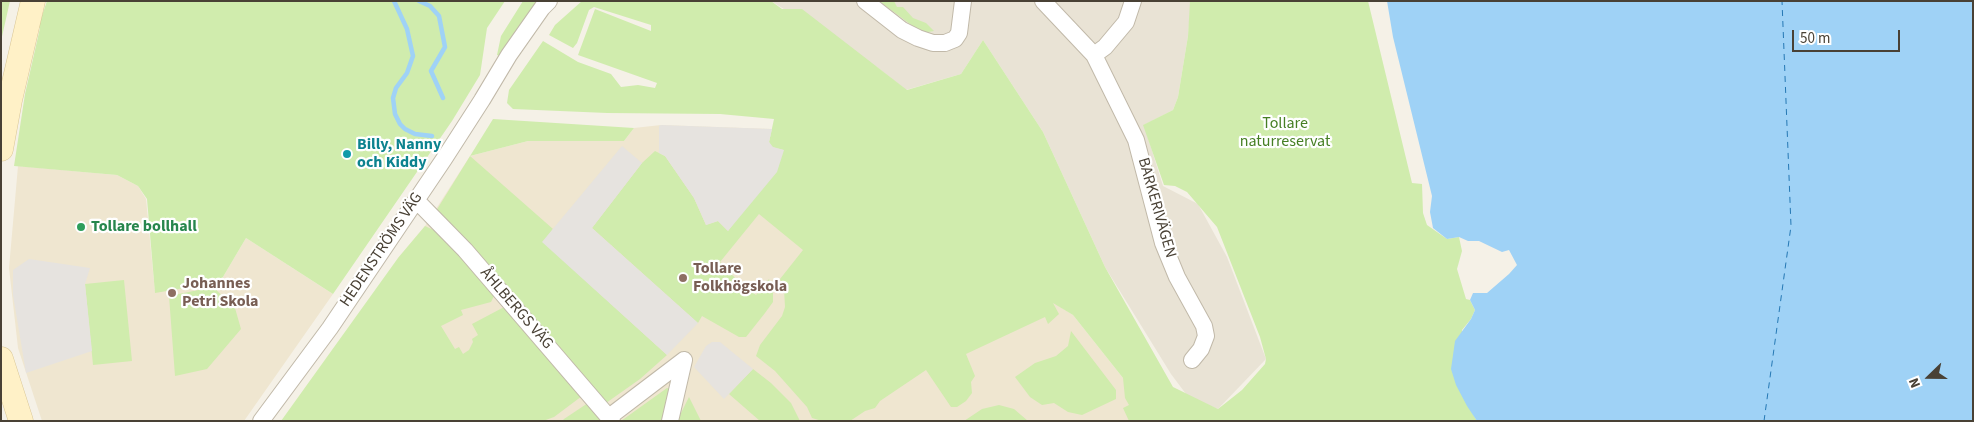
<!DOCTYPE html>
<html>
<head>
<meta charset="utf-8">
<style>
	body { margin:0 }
	#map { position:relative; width:1974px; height:422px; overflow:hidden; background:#f5f1e7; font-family:"Source Sans 3",sans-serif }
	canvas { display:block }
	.frame { position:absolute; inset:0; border:2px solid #494135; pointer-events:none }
	.north { position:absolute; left:1904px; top:352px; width:50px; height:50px; -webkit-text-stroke:4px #fff; paint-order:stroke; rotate:248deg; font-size:14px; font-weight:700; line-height:20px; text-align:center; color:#494135 }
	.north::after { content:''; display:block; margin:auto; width:18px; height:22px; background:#494135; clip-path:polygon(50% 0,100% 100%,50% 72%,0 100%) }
	.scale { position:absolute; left:1792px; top:30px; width:108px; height:22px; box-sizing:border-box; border:2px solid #494135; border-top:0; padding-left:6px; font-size:15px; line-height:18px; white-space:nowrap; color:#494135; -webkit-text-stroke:4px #fff; paint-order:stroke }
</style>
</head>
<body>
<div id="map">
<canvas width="1974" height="422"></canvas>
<div class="frame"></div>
<div class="north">N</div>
<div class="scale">50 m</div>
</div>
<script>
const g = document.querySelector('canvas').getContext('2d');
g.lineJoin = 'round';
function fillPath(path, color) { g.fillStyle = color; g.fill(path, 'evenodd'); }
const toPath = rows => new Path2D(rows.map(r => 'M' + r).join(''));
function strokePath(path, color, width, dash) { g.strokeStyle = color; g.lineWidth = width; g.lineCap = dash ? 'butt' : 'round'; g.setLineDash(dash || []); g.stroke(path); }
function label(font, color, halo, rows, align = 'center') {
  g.font = font + ' "Source Sans 3",sans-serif'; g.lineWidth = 4.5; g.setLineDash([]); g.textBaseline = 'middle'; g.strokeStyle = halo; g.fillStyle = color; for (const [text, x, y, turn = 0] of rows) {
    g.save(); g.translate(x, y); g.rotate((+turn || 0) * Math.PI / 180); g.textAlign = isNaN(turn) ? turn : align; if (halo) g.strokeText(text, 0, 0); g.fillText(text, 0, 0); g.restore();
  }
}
fillPath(toPath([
	[771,1,1191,1,1188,36,1178,97,1173,110,1144,125,1163,186,1198,204,1227,257,1266,359,1218,409,1189,398,1171,374,1105,267,1043,132,983,40,961,74,906,90,878,68]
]), '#e9e3d5');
fillPath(toPath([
	[661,125,772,129,769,142,1036,291,1073,315,1123,378,1175,421,511,421,453,359,398,258,425,226,470,156,528,141,624,141,634,128],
	[18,166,117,175,138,186,146,199,155,292,220,282,246,238,333,294,244,421,42,421,18,348,9,268]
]), '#efe6d0');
fillPath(toPath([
	[1,1,10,1,1,41],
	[47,1,505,1,487,28,480,75,452,121,333,294,246,238,220,282,155,293,147,199,138,186,117,175,14,166,25,94,40,28,38,27],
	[523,1,544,1,504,58,497,55,501,36],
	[582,1,771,1,782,9,802,9,907,90,961,74,983,40,1043,132,1105,267,1173,387,1218,409,1242,390,1265,364,1266,359,1260,337,1217,227,1187,192,1175,186,1164,185,1143,125,1173,110,1178,97,1188,36,1190,1,1368,1,1412,183,1422,184,1423,213,1427,225,1447,239,1459,237,1462,251,1457,269,1466,299,1470,300,1475,310,1471,319,1462,330,1473,414,1477,421,1129,421,1123,408,1129,405,1125,398,1123,378,1073,315,1053,303,1059,314,1048,324,1045,317,966,354,975,376,971,382,972,393,966,401,957,407,951,407,926,370,880,401,875,408,865,411,850,421,822,421,812,418,807,407,775,371,756,356,760,345,782,316,785,307,784,289,780,279,803,250,759,214,720,262,733,273,732,275,756,295,769,279,773,290,773,302,765,313,746,337,739,337,702,316,698,323,592,228,642,163,655,151,665,156,694,198,706,225,718,221,728,231,783,150,772,147,769,142,774,119,720,114,607,113,513,109,507,103,509,90,543,41,578,62,611,74,621,87,638,85,655,88,657,83,578,55,595,9,651,31,651,25,594,7,589,10,577,43,573,48,549,35,555,25],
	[879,1,894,1,897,7,903,7,913,18,926,23,934,31,922,33],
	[493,119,634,128,624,141,528,141,470,156,553,229,543,242,667,355,640,379,606,403,436,211],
	[425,226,440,233,495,294,491,302,461,310,463,315,441,326,455,349,459,347,463,354,469,350,473,342,472,339,478,335,472,324,506,306,582,396,554,417,543,421,281,421,398,258],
	[124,280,132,361,93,365,85,284],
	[213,287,235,308,241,329,207,369,175,376,169,296],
	[1071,331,1116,390,1116,399,1082,415,1068,412,1054,403,1042,405,1030,397,1015,377,1035,363,1056,356,1068,346],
	[753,369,771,383,791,403,800,421,760,421,729,394],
	[667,388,671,389,661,421,621,421],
	[689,397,701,421,677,421],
	[588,403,605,421,562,421,564,419],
	[999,405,1014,409,1028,421,964,421,982,409]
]), '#d0ecad');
fillPath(toPath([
	[661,125,772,129,769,142,773,147,784,150,777,172,728,231,718,221,706,225,694,198,665,156,659,153,659,126],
	[622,146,642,163,592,228,698,323,667,355,542,242],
	[29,259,90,268,85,284,92,351,26,373,13,295,13,270],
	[712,342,720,342,753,369,724,399,694,367,706,346]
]), '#e6e3df');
fillPath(toPath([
	[1387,1,1973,1,1973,421,1477,421,1467,406,1456,385,1451,369,1455,341,1471,319,1475,310,1470,300,1473,293,1487,293,1509,274,1517,265,1509,250,1502,252,1479,241,1468,241,1459,237,1447,239,1433,228,1430,212,1432,196,1393,37]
]), '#9fd2f6');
strokePath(toPath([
	[394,1,407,29,413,56,407,73,396,88,393,98,395,114,400,124,405,129,415,134,432,136],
	[419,1,430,6,439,16,445,47,431,71,443,98]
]), '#9fd2f6', 4.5);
strokePath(toPath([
	[1764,421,1791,226,1782,1]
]), '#2578b4', 1, [6, 5]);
const street = toPath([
	[865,1,902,30,918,38,933,43,945,43,955,39,959,33,963,1],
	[1043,1,1094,55,1136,140,1163,243,1177,277,1204,326,1206,336,1201,349,1192,360],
	[1094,55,1105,47,1126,22,1133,1],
	[416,200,465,250,612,421],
	[609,417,684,360],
	[261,421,330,328,444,159,482,100,509,55,542,8,549,1],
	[670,421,684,360]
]);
const secondary = toPath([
	[1,149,10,100,33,1],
	[1,359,21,421]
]);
strokePath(street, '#c1b9a9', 18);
strokePath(secondary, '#d8c594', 25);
strokePath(street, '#fff', 16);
strokePath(secondary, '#fff1c7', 24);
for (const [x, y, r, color] of [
	[347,154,5,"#0f9aa8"],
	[81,227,5,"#2e9e5b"],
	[683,278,5,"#8d6e63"],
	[172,293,5,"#8d6e63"]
]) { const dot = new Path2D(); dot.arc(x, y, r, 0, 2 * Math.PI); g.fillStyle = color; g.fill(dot); strokePath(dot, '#fff', 2); }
label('16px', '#467f24', '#fff', [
	["Tollare",1285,124],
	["naturreservat",1285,142]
]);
label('bold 16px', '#0d838f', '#fff', [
	["Billy, Nanny",357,145],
	["och Kiddy",357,163]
], 'left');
label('16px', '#494135', '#fff', [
	["BARKERIVÄGEN",1156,208,74],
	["HEDENSTRÖMS VÄG",382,250,-56],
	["ÅHLBERGS VÄG",516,309,49]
]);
label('bold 16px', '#27864d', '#fff', [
	["Tollare bollhall",91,227]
], 'left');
label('bold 16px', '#785e54', '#fff', [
	["Tollare",693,269],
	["Folkhögskola",693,287],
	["Johannes",182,284],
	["Petri Skola",182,302]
], 'left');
</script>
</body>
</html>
